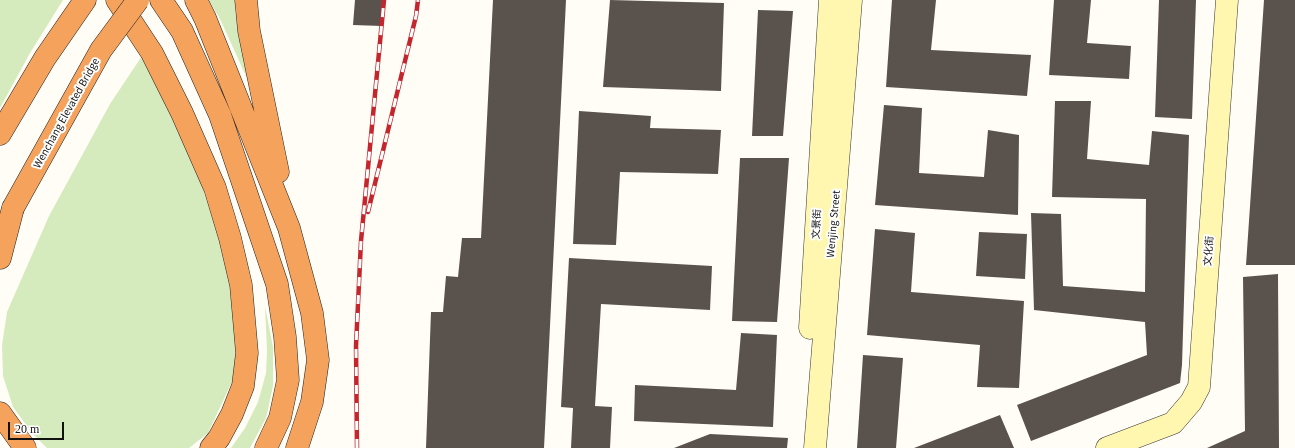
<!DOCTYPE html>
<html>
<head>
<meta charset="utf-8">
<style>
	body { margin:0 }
	#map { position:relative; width:1295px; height:448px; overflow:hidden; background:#fffdf5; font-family:Georgia,serif }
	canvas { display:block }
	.scale { position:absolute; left:8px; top:422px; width:56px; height:18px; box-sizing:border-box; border:2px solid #111; border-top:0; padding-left:5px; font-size:12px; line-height:14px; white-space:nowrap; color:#111; -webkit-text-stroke:3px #fff; paint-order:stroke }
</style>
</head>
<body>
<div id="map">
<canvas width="1295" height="448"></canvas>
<div class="scale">20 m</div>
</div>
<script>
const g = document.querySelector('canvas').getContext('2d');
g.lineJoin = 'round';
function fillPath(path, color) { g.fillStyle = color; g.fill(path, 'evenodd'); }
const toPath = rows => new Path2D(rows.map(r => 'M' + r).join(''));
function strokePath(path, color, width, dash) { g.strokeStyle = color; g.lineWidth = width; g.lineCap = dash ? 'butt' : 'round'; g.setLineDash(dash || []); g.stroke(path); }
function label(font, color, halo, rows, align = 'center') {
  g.font = font + ' Georgia,"Noto Sans SC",serif'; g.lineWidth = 4; g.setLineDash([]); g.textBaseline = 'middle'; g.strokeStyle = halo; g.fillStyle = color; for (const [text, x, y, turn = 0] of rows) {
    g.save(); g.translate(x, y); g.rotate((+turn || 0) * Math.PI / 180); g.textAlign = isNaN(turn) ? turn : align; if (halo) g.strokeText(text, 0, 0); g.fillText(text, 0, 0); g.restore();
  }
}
fillPath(toPath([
	[0,0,63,0,30,53,0,108],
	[209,0,235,0,235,11,250,85,221,21],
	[142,56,191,154,228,264,236,343,235,375,208,433,189,448,47,448,32,433,13,407,3,376,2,345,7,312,49,216,110,104],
	[265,306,273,347,273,386,266,418,250,448,231,448,245,428,258,402,266,373,267,351]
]), '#d5ebbd');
fillPath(toPath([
	[355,0,383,0,382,26,353,25],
	[493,0,566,0,544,448,426,448,431,312,443,312,446,276,458,277,462,238,481,238],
	[610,0,724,3,721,91,603,87],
	[892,0,936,0,931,50,1031,55,1027,96,886,87],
	[1054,0,1091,0,1087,43,1131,46,1129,79,1049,75],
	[1159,0,1196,0,1192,119,1155,117],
	[1264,0,1295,0,1295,265,1246,265],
	[758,10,793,11,783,136,752,136],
	[1055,101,1091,101,1087,159,1149,165,1152,131,1189,135,1182,365,1180,383,1031,441,1017,405,1147,355,1145,322,1034,310,1031,213,1061,214,1063,286,1145,292,1146,199,1052,197],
	[884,105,922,108,919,173,984,177,988,130,1019,135,1018,215,875,205],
	[579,111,651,116,650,128,721,130,718,174,620,172,616,245,573,244],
	[740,158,789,158,777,322,732,321],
	[875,229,915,233,911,292,1024,301,1019,388,977,387,980,345,867,335],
	[979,232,1027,234,1025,279,976,276],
	[569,258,712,266,710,310,601,304,595,406,612,407,610,448,571,448,573,408,561,407],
	[1278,274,1279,448,1207,448,1245,431,1243,277],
	[741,333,777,335,773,427,634,421,635,385,736,390],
	[863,355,903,358,896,448,857,448],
	[1000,415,1014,448,914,448],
	[710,434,788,438,787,448,674,448]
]), '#5a524d');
const secondary = toPath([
	[810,328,830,0],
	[815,448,851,0],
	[1107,448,1173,423,1191,402,1199,387,1227,0]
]);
const highway = toPath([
	[117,0,152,53,182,113,215,188,230,238,241,285,247,353,243,386,232,414,219,438,211,448],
	[161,0,182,31,220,115,277,284,285,337,288,380,280,418,266,448],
	[196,0,205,18,289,228,312,313,318,360,312,402,297,448],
	[246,0,249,31,278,172],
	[0,134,45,58,85,0],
	[0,258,13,208],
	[0,413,25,448]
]);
strokePath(secondary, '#333', 23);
strokePath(highway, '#222', 23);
strokePath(secondary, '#fff6b0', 22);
strokePath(highway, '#f5a25d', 22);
const rail = toPath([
	[368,212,416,16,418,0],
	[357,448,356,346,361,241,384,0]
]);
strokePath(rail, '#c4262e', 4.5);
strokePath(rail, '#fff', 3, [9]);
const highwayBridge = toPath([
	[13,208,101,50,138,0]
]);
strokePath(highwayBridge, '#222', 23, []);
strokePath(highwayBridge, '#f5a25d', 22);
label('10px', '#111', '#fff', [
	["Wenchang Elevated Bridge",66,113,-61],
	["文景街",816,224,-87],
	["Wenjing Street",833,224,-85],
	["文化街",1208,251,-86]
]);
</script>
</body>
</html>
